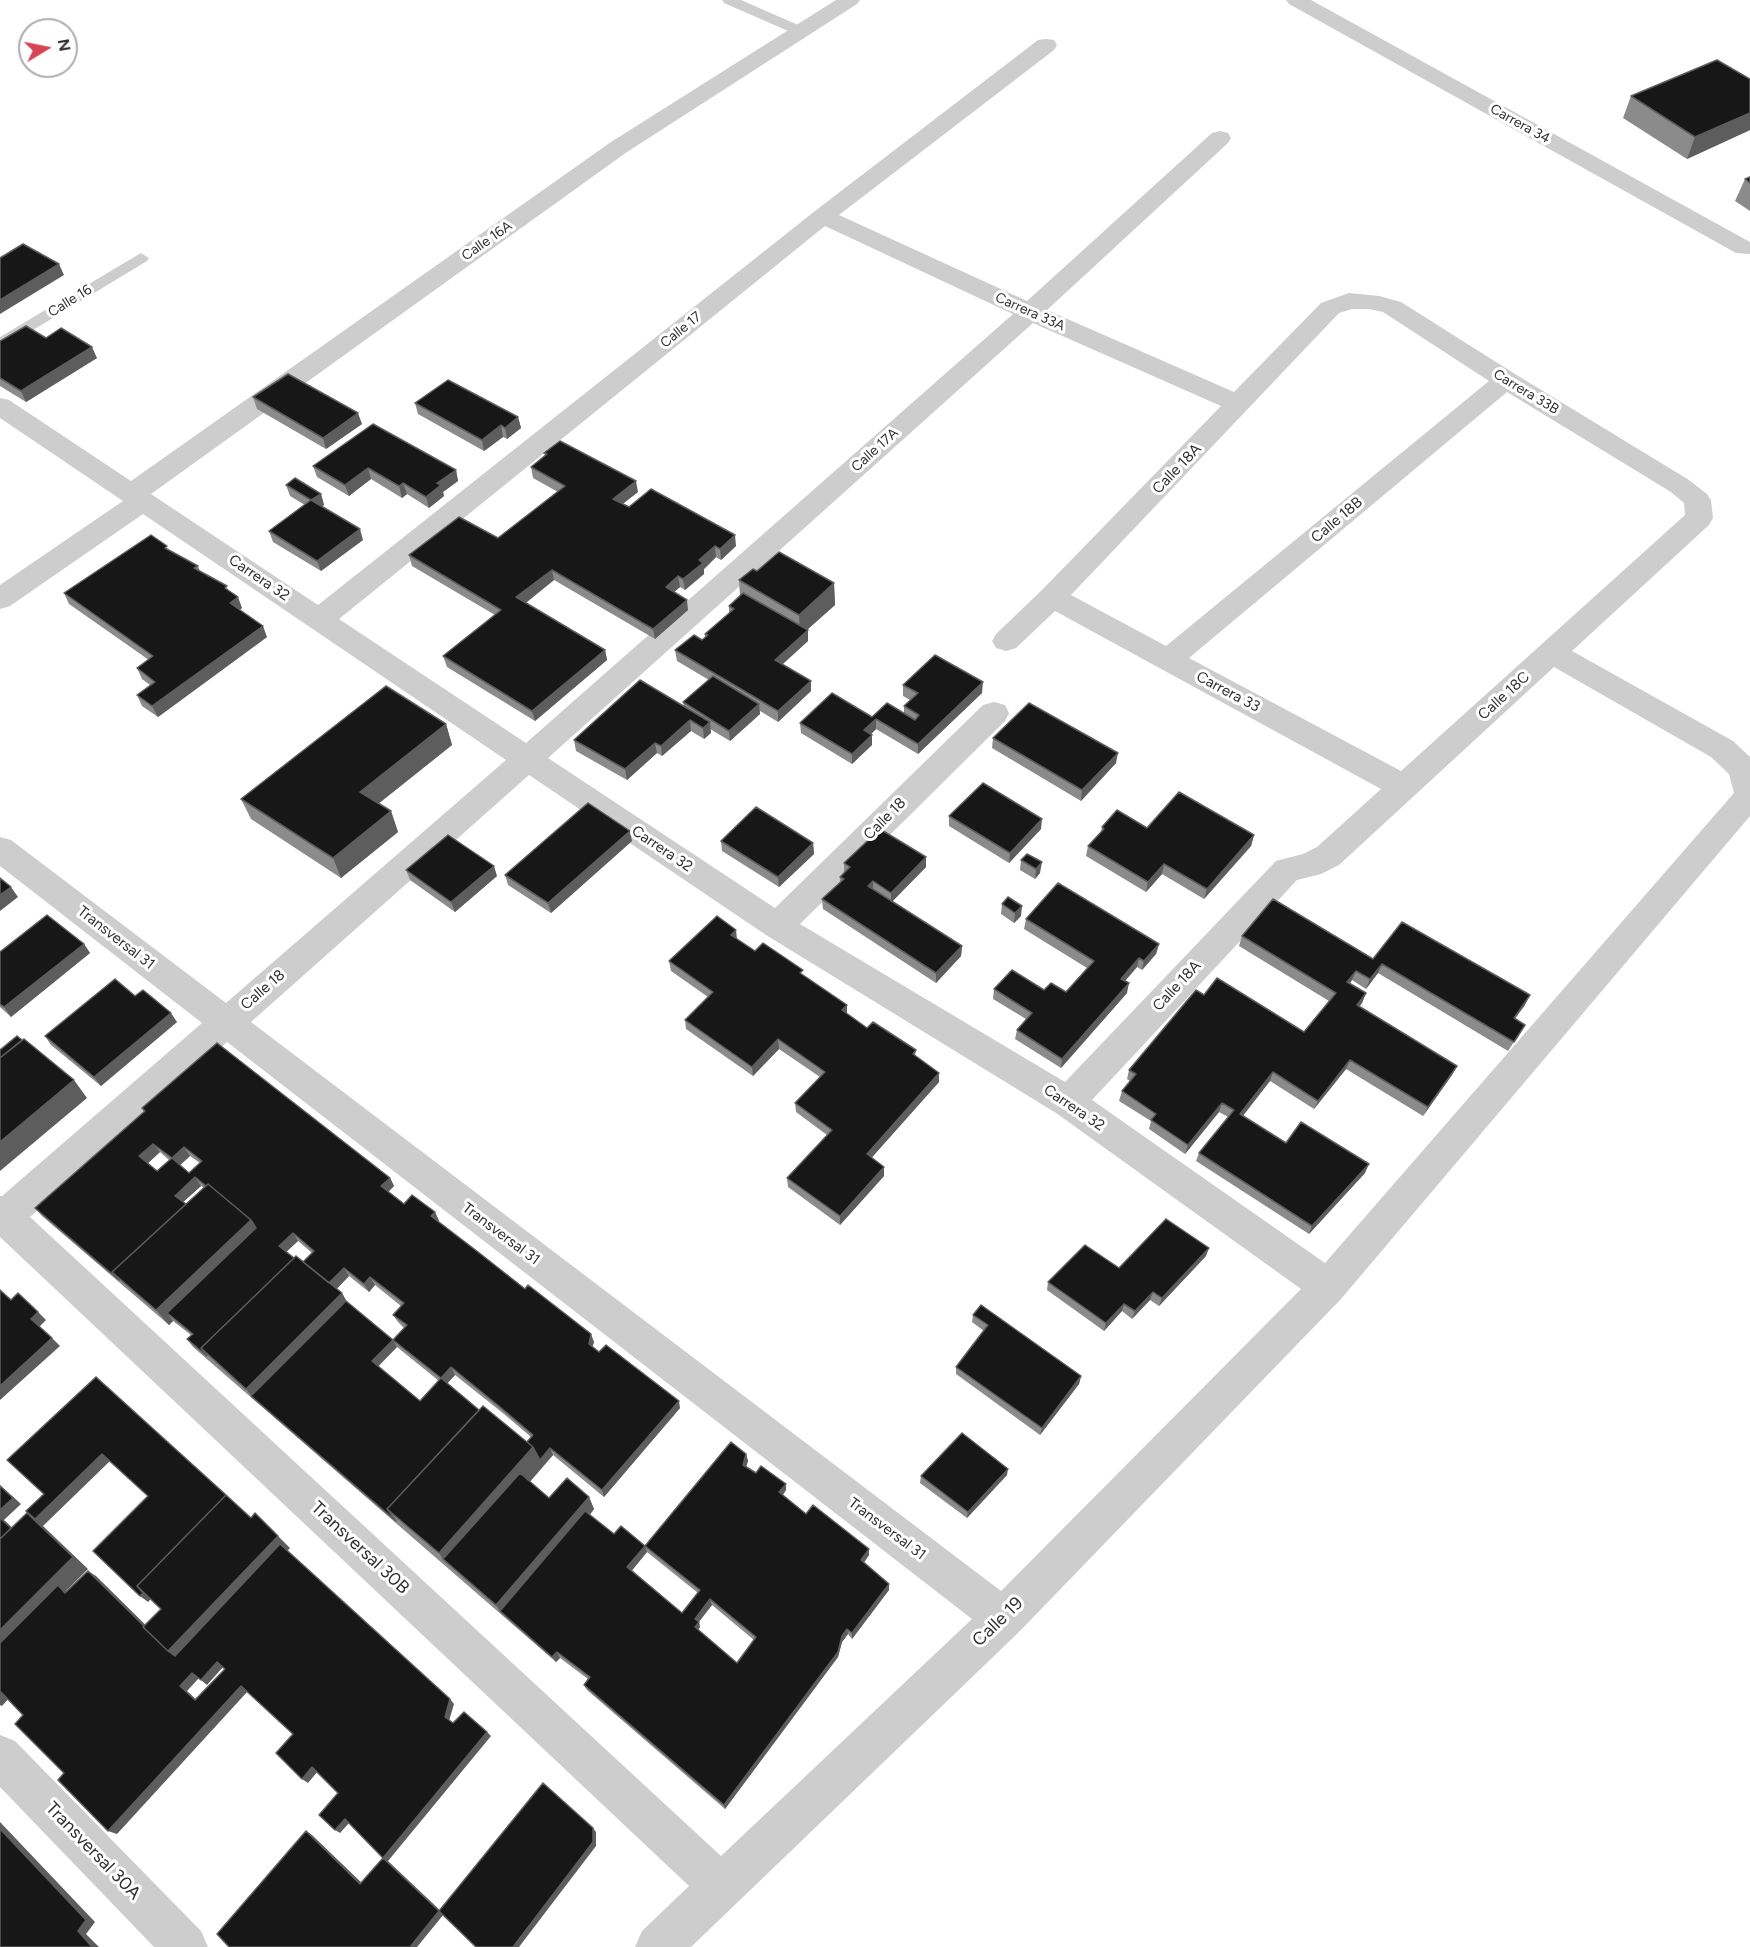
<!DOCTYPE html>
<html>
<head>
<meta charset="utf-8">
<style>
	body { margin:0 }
	#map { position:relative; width:1750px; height:1947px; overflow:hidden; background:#fff; font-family:Figtree,sans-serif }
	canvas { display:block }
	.north { position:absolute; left:18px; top:18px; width:60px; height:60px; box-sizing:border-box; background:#fff; border:2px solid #acacac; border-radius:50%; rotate:80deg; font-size:16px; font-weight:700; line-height:24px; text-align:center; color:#303030 }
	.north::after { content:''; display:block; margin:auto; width:21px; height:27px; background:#d54554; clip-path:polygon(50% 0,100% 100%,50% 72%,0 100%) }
</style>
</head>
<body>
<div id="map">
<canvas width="1750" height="1947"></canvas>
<div class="north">N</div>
</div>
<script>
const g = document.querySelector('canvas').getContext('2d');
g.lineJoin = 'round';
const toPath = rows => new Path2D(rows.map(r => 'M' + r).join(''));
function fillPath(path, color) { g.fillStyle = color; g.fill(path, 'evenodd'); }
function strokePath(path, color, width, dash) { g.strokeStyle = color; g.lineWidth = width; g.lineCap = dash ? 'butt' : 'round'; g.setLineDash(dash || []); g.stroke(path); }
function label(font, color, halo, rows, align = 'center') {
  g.font = font + ' Figtree,sans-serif'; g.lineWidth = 6; g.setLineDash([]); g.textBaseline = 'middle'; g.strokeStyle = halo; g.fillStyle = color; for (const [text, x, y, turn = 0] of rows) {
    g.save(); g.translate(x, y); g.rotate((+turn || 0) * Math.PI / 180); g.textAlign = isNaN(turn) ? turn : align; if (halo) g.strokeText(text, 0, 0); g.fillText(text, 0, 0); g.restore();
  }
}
fillPath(toPath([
	[722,0,741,0,805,28,807,31,805,34,795,34,724,3,722,0],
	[141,253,149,258,147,261,0,350,0,337,141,253]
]), '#cdcdcd');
fillPath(toPath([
	[836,0,860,0,857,4,627,152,151,494,318,605,815,211,1038,40,1046,39,1054,40,1057,45,1054,50,839,215,1027,301,1212,133,1220,131,1228,133,1231,138,1228,143,1047,310,1234,392,1321,303,1349,293,1379,296,1401,302,1515,374,1689,480,1707,494,1711,500,1713,518,1709,525,1572,651,1733,741,1750,757,1750,816,1341,1299,1018,1633,691,1947,635,1947,642,1931,689,1886,0,1237,0,1196,2,1196,202,1023,0,866,0,837,11,840,226,1003,506,760,143,514,10,606,0,609,0,585,123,501,0,418,0,398,9,400,131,481,611,142,836,0],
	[825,226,1013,314,526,743,339,619,825,226],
	[1352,309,1369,309,1383,312,1489,381,1166,646,1071,595,1339,313,1352,309],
	[1033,323,1221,406,1042,590,996,634,992,641,996,648,1006,651,1016,648,1055,611,1381,789,1317,847,1303,854,1276,861,1065,1082,800,924,1005,721,1009,713,1005,705,994,702,983,705,775,908,548,758,1033,323],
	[1507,392,1671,492,1684,503,1685,515,1401,771,1189,658,1507,392],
	[1554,667,1711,757,1729,774,1734,793,1325,1263,1092,1100,1297,880,1321,874,1339,865,1554,667],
	[529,775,766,935,1056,1113,1301,1289,1001,1591,251,1022,529,775],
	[227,1042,972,1619,721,1856,30,1217,227,1042],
	[1286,0,1311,0,1750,242,1750,254,1736,253,1289,4,1286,0],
	[0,1735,15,1741,201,1931,208,1947,154,1947,0,1787,0,1735]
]), '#cdcdcd');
fillPath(toPath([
	[1750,79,1750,130,1687,159,1623,118,1631,96],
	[1750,177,1750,211,1735,201,1745,179],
	[46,338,97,358,26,402,0,386,0,341],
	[253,397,362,424,326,449,257,409],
	[415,403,518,417,521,428,507,439,503,437,484,451,418,414],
	[544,453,638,492,622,504,629,507,736,546,721,560,716,557,704,569,704,574,685,590,680,587,674,592,688,610,655,639,554,580,526,603,605,650,607,660,535,721,447,667,443,656,495,615,412,566,409,555,498,538,558,492,533,478,531,467,545,456],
	[313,466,456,470,458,481,443,492,444,496,429,508,407,494,402,498,371,479,349,496,317,477],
	[286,485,321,494,324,505,322,506,363,540,321,571,273,542,269,531,305,505,290,496],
	[169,550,198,566,200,571,229,591,242,608,240,610,267,637,158,717,142,706,137,695,150,685,142,679,137,668,149,660,69,604,64,593],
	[757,571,834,583,835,605,807,630,808,641,783,664,811,691,778,722,760,711,760,714,730,741,710,729,711,733,704,739,691,731,662,756,657,753,627,780,576,751,574,740,684,707,683,702,709,680,677,661,675,650,702,640,705,637,705,634,729,613,729,606,740,596,739,580],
	[903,685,982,693,918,754,876,729,871,734,872,735,872,745,852,764,801,733,800,723,872,717,904,713,904,706,910,700,903,696],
	[446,724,452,745,378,804,391,811,398,832,341,878,251,819,241,799],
	[993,738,1116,763,1081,801,992,748],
	[949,816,1041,829,1009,863,949,826],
	[1102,827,1147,828,1254,835,1251,846,1204,899,1162,874,1146,892,1086,856,1088,846,1101,832],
	[632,841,551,913,508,885,505,875],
	[721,841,813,843,814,854,779,887,722,851],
	[1027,854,1040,873,1035,879,1020,870,1021,860],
	[926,857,926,867,892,901,962,946,961,956,936,983,823,909,822,899,840,882,840,877,844,873,844,863],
	[406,870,497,876,455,912,410,880],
	[1002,904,1021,916,1014,923,1001,914],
	[1026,919,1159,944,1156,954,1142,970,1137,967,1125,981,1127,993,1061,1068,1015,1039,1017,1030,1026,1019,993,999,994,989,1044,990,1066,992,1087,968,1024,929],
	[1242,936,1373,959,1525,1005,1515,1019,1525,1025,1508,1051,1378,973,1366,989,1352,980,1350,983,1366,993,1362,1003,1359,1007,1457,1066,1452,1075,1423,1116,1346,1069,1314,1109,1270,1081,1243,1116,1286,1143,1365,1173,1309,1234,1196,1161,1199,1153,1228,1117,1219,1112,1185,1154,1149,1129,1151,1121,1119,1101,1122,1091,1130,1081,1127,1079,1129,1070,1204,995,1304,1032,1329,1001,1239,946],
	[737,939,755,951,804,976,847,1014,867,1028,916,1050,915,1056,939,1082,871,1158,884,1176,840,1225,788,1187,787,1178,827,1135,796,1112,795,1103,820,1077,779,1049,753,1076,686,1029,685,1020,708,997,671,971,669,961],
	[84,944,90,953,11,1017,0,1007,0,952],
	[135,996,177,1022,101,1086,51,1045,45,1036],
	[142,1108,390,1178,394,1186,388,1192,404,1204,435,1212,439,1221,438,1221,594,1342,592,1347,680,1408,604,1497,553,1455,530,1482,549,1498,589,1497,594,1509,590,1515,614,1534,645,1546,746,1454,748,1461,746,1466,756,1473,786,1484,786,1490,783,1495,806,1514,869,1555,864,1563,889,1590,852,1639,848,1634,842,1642,838,1657,725,1809,587,1690,584,1685,588,1679,560,1658,556,1662,193,1347,187,1339,191,1335,173,1321,169,1325,42,1216,35,1208,144,1112],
	[160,1152,169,1160,157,1171,148,1163],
	[190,1156,200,1163,189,1173,180,1165],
	[201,1186,204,1188,186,1204,183,1202],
	[298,1241,312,1253,303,1262,294,1258,286,1252],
	[349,1276,369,1292,375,1285,401,1306,393,1315,398,1322,404,1328,393,1340,397,1347,439,1381,420,1401,378,1367,397,1347,393,1340,346,1301,342,1293,336,1289],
	[455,1375,504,1414,531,1437,527,1442,479,1410,447,1383],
	[647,1552,698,1593,682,1613,632,1570],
	[712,1605,754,1640,737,1663,698,1630,700,1627,699,1622],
	[1206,1256,1159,1306,1150,1300,1132,1319,1122,1311,1104,1331,1047,1290,1048,1282,1119,1268],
	[973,1315,1081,1376,1079,1384,1040,1435,956,1374,956,1367,984,1331,972,1322],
	[1007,1475,967,1518,920,1483,921,1476]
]), '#8b8b8b');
fillPath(toPath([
	[1750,113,1750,130,1687,159,1695,137],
	[59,264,64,275,0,314,0,300],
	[92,347,97,358,26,402,21,391],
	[358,413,362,424,326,449,323,438],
	[518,417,521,428,507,439,505,428],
	[501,425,503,437,484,451,482,440],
	[368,468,371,479,349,496,345,485],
	[456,470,458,481,443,492,444,496,429,508,426,497,437,483],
	[636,481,638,492,615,510,613,499],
	[403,483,407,494,402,498,399,486],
	[321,494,324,505,315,511,311,500],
	[360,529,363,540,321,571,317,561],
	[735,535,736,546,721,560,720,549],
	[715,546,716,557,704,569,704,574,685,590,683,579,699,560],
	[552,570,554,580,519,608,516,597],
	[678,576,680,587,667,598,666,587],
	[834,583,835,605,800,636,799,615],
	[238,597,242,608,234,614,230,603],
	[687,600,688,610,655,639,653,629],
	[263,626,267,637,158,717,152,706],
	[808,630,808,641,776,670,775,660],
	[605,650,607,660,535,721,532,711],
	[811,681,811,691,778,722,778,711],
	[983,682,982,693,918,754,918,744],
	[759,704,760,714,730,741,729,731],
	[876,719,876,729,864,741,864,730],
	[690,720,691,731,662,756,661,746],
	[710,722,711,733,704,739,703,728],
	[446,724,452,745,368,812,360,792],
	[872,735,872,745,852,764,852,754],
	[655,743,657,753,627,780,625,769],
	[1118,753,1116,763,1081,801,1082,790],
	[391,811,398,832,341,878,333,858],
	[1042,819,1041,829,1009,863,1010,853],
	[630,831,632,841,551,913,548,903],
	[1254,835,1251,846,1204,899,1207,889],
	[813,843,814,854,779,887,778,877],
	[926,857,926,867,891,903,891,893],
	[1042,862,1040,873,1035,879,1036,869],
	[1164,864,1162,874,1146,892,1148,882],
	[494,866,497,876,455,912,451,902],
	[873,881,873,891,868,886],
	[11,887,18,897,0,911,0,895],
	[1022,906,1021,916,1014,923,1015,913],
	[736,930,737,939,731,935],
	[84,944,90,953,11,1017,4,1007],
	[1159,944,1156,954,1142,970,1144,961],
	[962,946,961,956,936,983,936,973],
	[1139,958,1137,967,1119,988,1121,979],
	[1382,964,1378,973,1366,989,1370,979],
	[1356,971,1352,980,1344,992,1347,982],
	[1129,983,1127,993,1061,1068,1062,1059],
	[1366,993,1362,1003,1353,1015,1357,1005],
	[1530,995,1525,1005,1508,1027,1514,1018],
	[847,1005,847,1014,842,1010],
	[171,1013,177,1022,101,1086,94,1077],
	[778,1039,779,1049,753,1076,752,1067],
	[1350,1060,1346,1069,1314,1109,1318,1101],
	[1457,1066,1452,1075,1423,1116,1428,1107],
	[1273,1072,1270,1081,1237,1123,1240,1114],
	[939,1073,939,1082,867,1163,867,1154],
	[74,1080,87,1098,0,1171,0,1142],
	[1222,1103,1219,1112,1185,1154,1188,1145],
	[153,1144,160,1152,146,1165,139,1156],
	[184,1147,190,1156,178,1167,172,1158],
	[1369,1164,1365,1173,1309,1234,1312,1226],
	[884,1167,884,1176,840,1225,840,1216],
	[195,1177,201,1186,181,1204,175,1196],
	[390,1178,394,1186,385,1195,381,1186],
	[435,1212,439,1221,435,1224,431,1216],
	[251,1220,262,1237,167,1313,173,1321,169,1325,156,1310],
	[293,1233,298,1241,284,1254,279,1246],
	[1209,1248,1206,1256,1159,1306,1162,1298],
	[344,1268,349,1276,332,1294,327,1286],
	[370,1277,375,1285,369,1292,364,1284],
	[1153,1292,1150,1300,1132,1319,1135,1311],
	[342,1293,351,1309,251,1396,257,1403,246,1389],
	[1124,1304,1122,1311,1104,1331,1106,1323],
	[38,1312,46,1320,39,1327,31,1319],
	[591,1334,594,1342,591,1351,589,1344],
	[52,1338,60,1346,0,1400,0,1386],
	[393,1340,397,1347,376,1368,372,1361],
	[451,1367,455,1375,445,1386,441,1378],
	[1081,1376,1079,1384,1040,1435,1042,1428],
	[679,1401,680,1408,604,1497,602,1490],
	[533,1447,550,1448,553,1455,454,1568,443,1559,439,1553],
	[102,1454,110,1461,43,1526,88,1569,66,1591,74,1599,0,1658,0,1630,27,1513,35,1519],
	[746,1454,748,1461,745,1471,743,1465],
	[1008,1469,1007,1475,967,1518,968,1512],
	[786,1484,786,1490,780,1498,779,1492],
	[0,1485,21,1504,4,1520,27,1541,0,1567],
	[589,1497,594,1509,504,1615,500,1611,496,1605],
	[238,1508,148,1602,140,1596],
	[278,1536,290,1548,182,1661,168,1651,88,1571,96,1576,170,1649],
	[645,1546,647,1552,630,1573,627,1567],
	[869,1549,869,1555,861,1566,861,1560],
	[889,1584,889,1590,852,1639,852,1633],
	[710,1599,712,1605,697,1624,695,1619],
	[699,1622,700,1627,696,1633,695,1627],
	[847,1629,848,1634,842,1642,838,1657,725,1809,724,1805],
	[557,1652,560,1658,556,1662,552,1657],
	[217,1662,223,1667,207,1685,201,1680],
	[192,1673,199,1678,187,1691,202,1705,195,1700,180,1686],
	[241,1686,248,1691,117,1834,108,1831],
	[1,1692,10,1697,2,1706,0,1705,0,1693],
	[450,1699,454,1704,449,1721,445,1717],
	[487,1732,491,1736,388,1861,444,1914,417,1947,410,1947,383,1858],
	[312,1767,318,1771,308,1783,302,1779],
	[345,1819,350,1822,340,1833,335,1830],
	[0,1822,95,1922,86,1934,99,1947,92,1947,78,1931,0,1829],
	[593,1828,596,1832,596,1846,519,1947,513,1947],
	[306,1831,312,1835,366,1887,360,1884]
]), '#5d5d5d');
const building = toPath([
	[1717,60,1750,79,1750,113,1695,137,1631,96,1717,60],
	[1750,177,1750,183,1745,179,1750,177],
	[23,244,59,264,0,300,0,258,23,244],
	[26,326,46,338,61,328,92,347,21,391,0,378,0,341,26,326],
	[288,374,358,413,323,438,253,397,288,374],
	[448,380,518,417,505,428,501,425,482,440,415,403,448,380],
	[373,424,456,470,437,483,441,485,426,497,403,483,399,486,368,468,345,485,313,466,373,424],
	[560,441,636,481,613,499,629,507,651,489,735,535,720,549,715,546,699,560,703,563,683,579,678,576,666,587,687,600,653,629,552,570,516,597,605,650,532,711,443,656,501,610,409,555,459,517,498,538,565,486,531,467,547,454,544,453,560,441],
	[295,478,321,494,311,500,360,529,317,561,269,531,311,500,286,485,295,478],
	[151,535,167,546,165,548,198,566,194,568,227,586,225,588,238,597,230,603,263,626,152,706,137,695,155,682,137,668,153,656,64,593,151,535],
	[779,552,834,583,799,615,739,580,753,569,757,571,779,552],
	[743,593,808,630,775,660,811,681,778,711,675,650,694,635,702,640,708,635,705,634,734,609,729,606,743,593],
	[935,655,983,682,918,744,876,719,864,730,872,735,852,754,800,723,832,693,872,717,887,703,915,720,919,715,904,706,918,693,903,685,935,655],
	[713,676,759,704,729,731,683,702,713,676],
	[640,680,710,722,703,728,690,720,661,746,655,743,625,769,574,740,640,680],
	[386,686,446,724,360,792,391,811,333,858,241,799,386,686],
	[1029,703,1118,753,1082,790,993,738,1029,703],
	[983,783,1042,819,1010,853,949,816,983,783],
	[1179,792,1254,835,1207,889,1164,864,1148,882,1088,846,1104,829,1102,827,1117,810,1147,828,1179,792],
	[588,803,630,831,548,903,505,875,588,803],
	[756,807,813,843,778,877,721,841,756,807],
	[880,829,926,857,891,893,873,881,868,886,962,946,936,973,822,899,844,879,840,877,850,867,844,863,880,829],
	[448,835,494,866,451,902,406,870,448,835],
	[1027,854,1042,862,1036,869,1021,860,1027,854],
	[0,878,11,887,0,895,0,878],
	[1058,883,1159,944,1144,961,1139,958,1121,979,1129,983,1062,1059,1017,1030,1032,1013,994,989,1012,970,1044,990,1051,983,1066,992,1094,961,1026,919,1058,883],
	[1008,897,1022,906,1015,913,1002,904,1008,897],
	[1273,899,1373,959,1402,922,1530,995,1514,1018,1525,1025,1514,1042,1382,964,1370,979,1356,971,1347,982,1366,993,1357,1005,1457,1066,1428,1107,1350,1060,1318,1101,1273,1072,1240,1114,1286,1143,1301,1122,1369,1164,1312,1226,1199,1153,1234,1110,1222,1103,1188,1145,1151,1120,1156,1114,1122,1091,1136,1074,1129,1070,1196,990,1204,995,1217,978,1304,1032,1336,993,1242,936,1273,899],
	[47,915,84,944,4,1007,0,1004,0,952,47,915],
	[717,916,736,930,731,935,755,951,763,943,803,970,800,973,847,1005,842,1010,867,1028,873,1022,916,1050,913,1054,939,1073,867,1154,884,1167,840,1216,787,1178,832,1130,795,1103,825,1072,778,1039,752,1067,685,1020,713,992,669,961,717,916],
	[115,979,135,996,143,990,171,1013,94,1077,45,1036,115,979],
	[17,1036,22,1040,0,1058,0,1050,17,1036],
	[24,1039,74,1080,0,1142,0,1058,24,1039],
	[217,1043,390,1178,381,1186,404,1204,412,1195,435,1212,431,1216,478,1252,525,1289,528,1285,591,1334,589,1344,599,1352,606,1345,679,1401,602,1490,550,1448,540,1460,533,1447,527,1442,533,1435,500,1407,451,1367,441,1378,393,1340,407,1325,393,1315,404,1303,370,1277,364,1284,344,1268,329,1283,303,1262,314,1251,293,1233,279,1246,294,1258,201,1348,207,1356,187,1339,193,1334,167,1313,256,1228,251,1220,208,1184,206,1186,195,1177,175,1196,186,1204,112,1272,119,1280,35,1208,145,1111,142,1108,217,1043],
	[153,1144,172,1158,184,1147,202,1161,189,1173,172,1158,157,1171,139,1156,153,1144],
	[208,1184,251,1220,156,1310,112,1272,208,1184],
	[1166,1219,1209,1248,1162,1298,1153,1292,1135,1311,1124,1304,1106,1323,1048,1282,1085,1245,1119,1268,1166,1219],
	[296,1256,342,1293,246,1389,201,1348,296,1256],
	[0,1290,11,1300,18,1293,38,1312,31,1319,52,1338,0,1386,0,1290],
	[346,1301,393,1340,372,1361,420,1401,441,1378,479,1410,387,1509,396,1521,251,1396,346,1301],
	[981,1305,1081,1376,1042,1428,956,1367,988,1325,973,1315,981,1305],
	[96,1377,226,1495,137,1586,143,1593,140,1596,93,1551,148,1496,102,1454,35,1519,26,1511,44,1494,7,1460,96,1377],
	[483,1406,533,1447,439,1553,387,1509,483,1406],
	[962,1433,1008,1469,968,1512,921,1476,962,1433],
	[731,1442,746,1454,743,1465,756,1473,761,1466,786,1484,779,1492,806,1514,813,1505,869,1549,861,1560,889,1584,852,1633,847,1629,842,1636,838,1652,724,1805,584,1685,590,1677,557,1652,552,1657,500,1611,585,1511,614,1534,621,1526,645,1546,731,1442],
	[645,1546,700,1590,682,1613,627,1567,645,1546],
	[710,1599,756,1637,737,1663,695,1627,699,1622,695,1619,710,1599],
	[520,1473,549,1498,567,1478,589,1497,496,1605,443,1559,520,1473],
	[0,1486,13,1498,0,1510,0,1486],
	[226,1495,251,1518,255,1513,278,1536,168,1651,143,1627,161,1609,137,1586,226,1495],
	[27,1513,73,1557,0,1630,0,1539,27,1513],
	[0,1518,11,1528,0,1539,0,1518],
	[280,1544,450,1699,445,1717,453,1723,464,1712,487,1732,383,1858,345,1819,335,1830,319,1815,338,1793,312,1767,302,1779,276,1753,293,1734,241,1686,108,1831,58,1780,64,1773,15,1724,23,1715,1,1692,0,1693,0,1643,58,1585,65,1593,88,1571,144,1626,143,1627,168,1651,175,1656,280,1544],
	[217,1662,225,1669,195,1700,180,1686,192,1673,201,1680,217,1662],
	[543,1783,593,1828,593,1842,513,1947,476,1947,439,1911,543,1783],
	[0,1829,86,1920,78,1931,92,1947,0,1947,0,1829],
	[306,1831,360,1884,383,1858,439,1911,410,1947,229,1947,217,1934,306,1831]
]);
fillPath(building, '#171717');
strokePath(building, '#5d5d5d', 1.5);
label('14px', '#303030', '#fff', [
	["Carrera 34",1520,124,29],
	["Calle 16A",487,241,-35],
	["Calle 16",70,301,-32],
	["Carrera 33A",1030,312,24],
	["Calle 17",681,330,-39],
	["Carrera 33B",1526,392,31],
	["Calle 17A",875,450,-42]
]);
label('15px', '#303030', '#fff', [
	["Calle 18A",1177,469,-46],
	["Calle 18B",1337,520,-40],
	["Carrera 32",259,578,34],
	["Carrera 33",1228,692,28],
	["Calle 18C",1504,696,-42],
	["Calle 18",885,819,-45],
	["Carrera 32",662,849,34],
	["Transversal 31",116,938,38],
	["Calle 18A",1177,986,-47],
	["Calle 18",263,990,-41],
	["Carrera 32",1074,1108,34],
	["Transversal 31",501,1234,37],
	["Transversal 31",887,1529,37]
]);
label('18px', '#303030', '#fff', [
	["Transversal 30B",360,1548,43],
	["Calle 19",998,1622,-44],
	["Transversal 30A",93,1851,46]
]);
</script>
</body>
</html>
